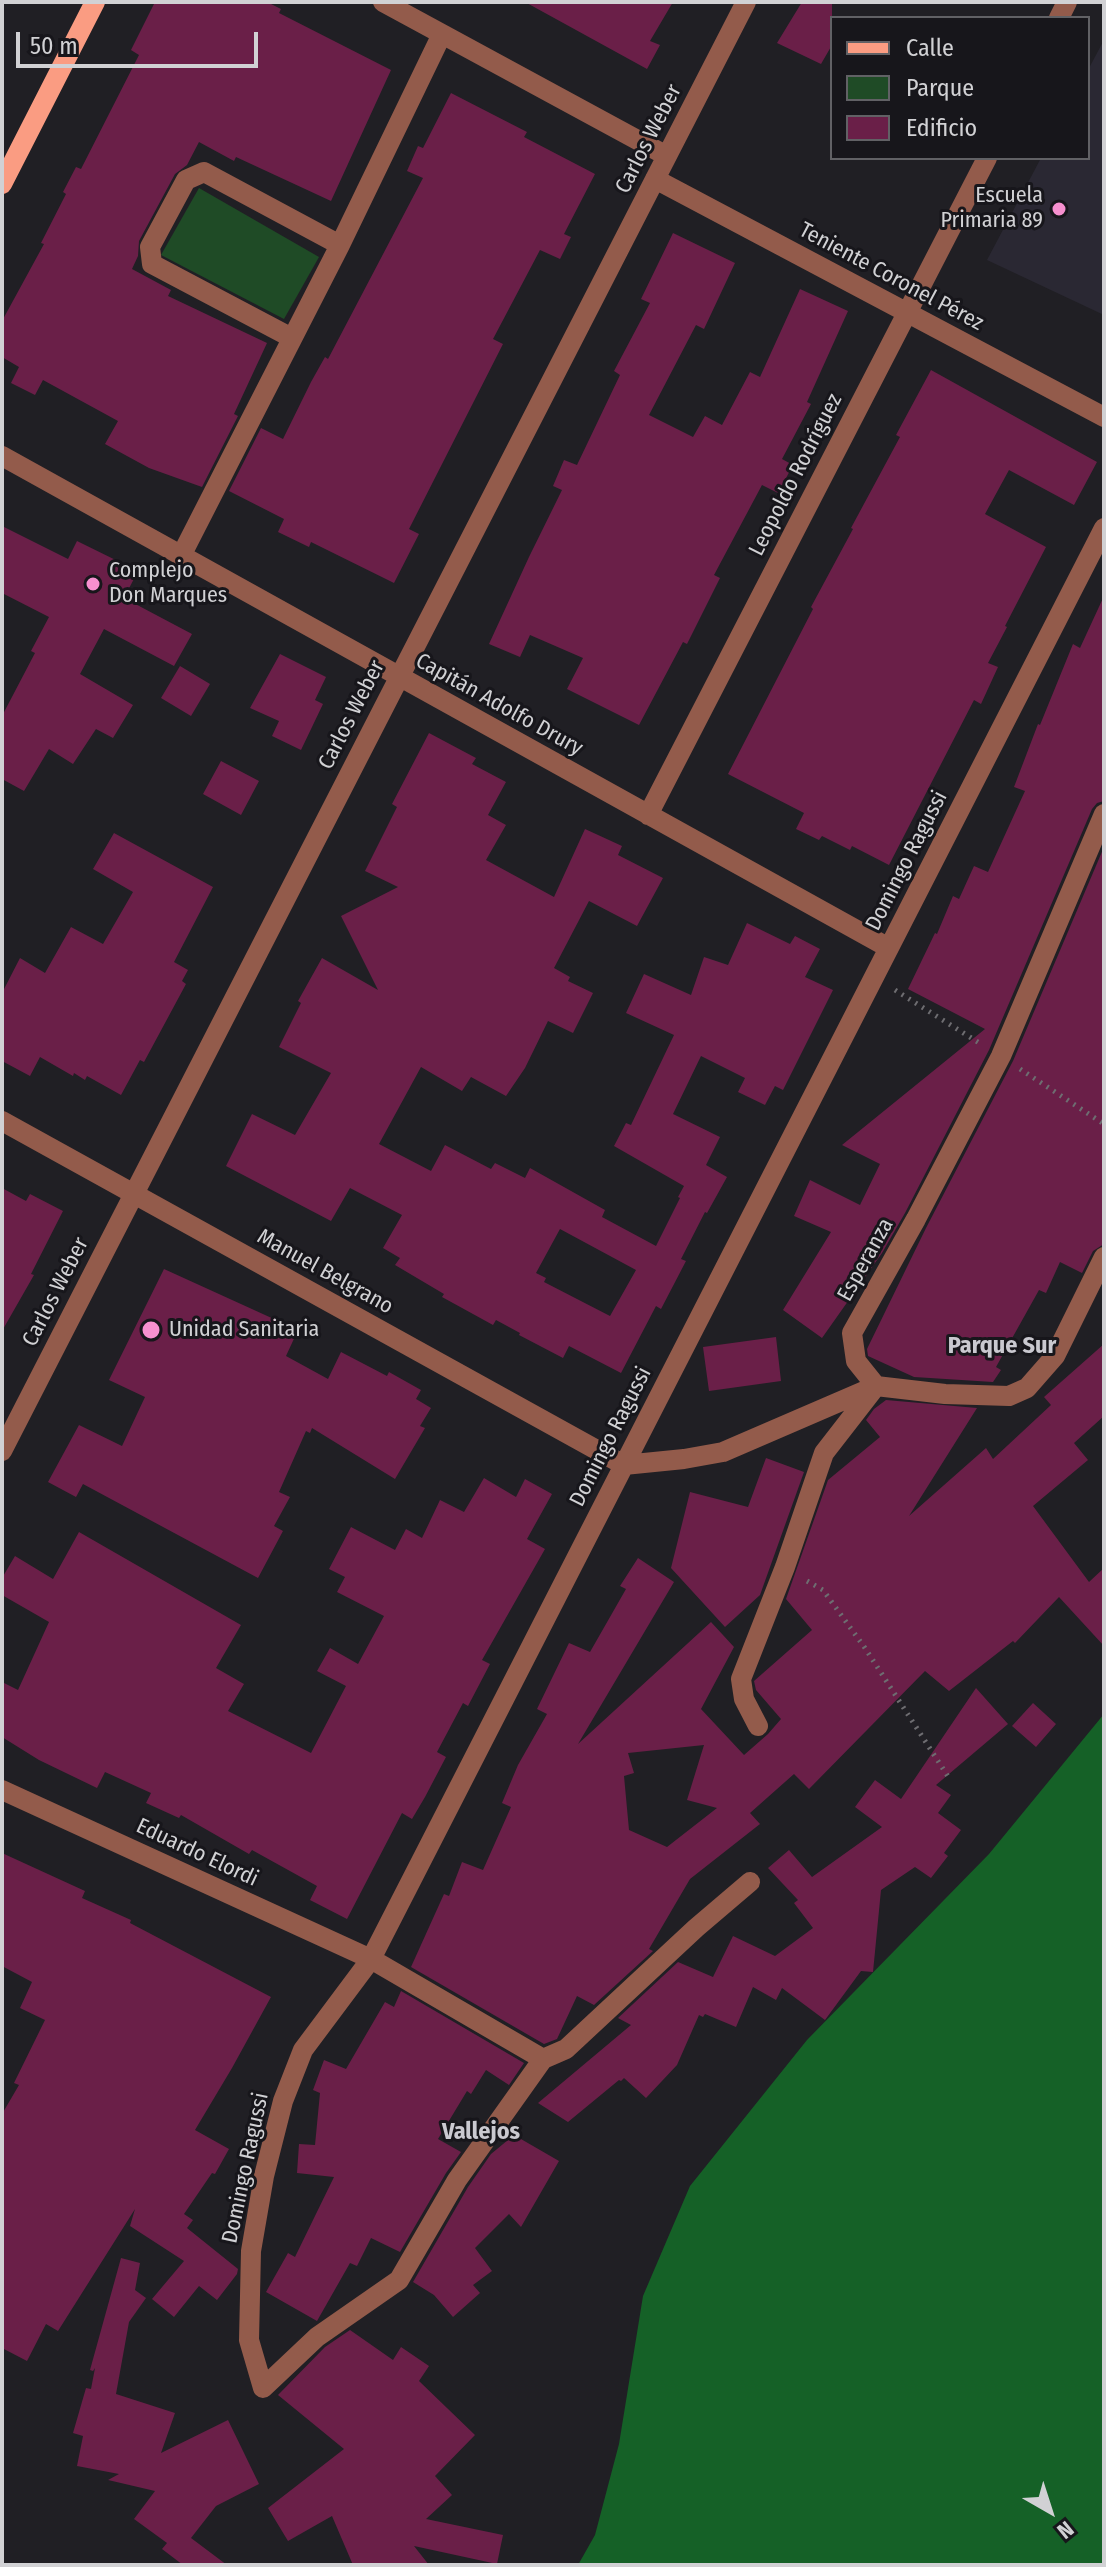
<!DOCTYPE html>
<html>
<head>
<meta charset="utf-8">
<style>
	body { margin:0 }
	#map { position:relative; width:1106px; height:2567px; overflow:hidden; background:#201f24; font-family:"Fira Sans Condensed",sans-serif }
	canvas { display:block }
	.frame { position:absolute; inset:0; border:4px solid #d1d1d4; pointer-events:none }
	.legend { position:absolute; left:830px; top:16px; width:260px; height:144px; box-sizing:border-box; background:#17161b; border:2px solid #616165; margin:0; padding:10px 14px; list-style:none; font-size:24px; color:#d1d1d4 }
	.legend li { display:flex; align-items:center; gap:16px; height:40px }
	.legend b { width:40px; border:2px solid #616165 }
	.north { position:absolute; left:1010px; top:2471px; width:80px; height:80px; -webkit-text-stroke:6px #17161b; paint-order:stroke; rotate:141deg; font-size:22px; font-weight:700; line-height:32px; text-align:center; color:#d1d1d4 }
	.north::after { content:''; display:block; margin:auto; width:28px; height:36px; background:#d1d1d4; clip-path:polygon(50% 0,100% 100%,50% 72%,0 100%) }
	.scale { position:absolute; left:16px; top:32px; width:242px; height:36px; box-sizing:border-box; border:4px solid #d1d1d4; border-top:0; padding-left:10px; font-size:24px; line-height:28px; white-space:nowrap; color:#d1d1d4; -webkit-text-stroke:6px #17161b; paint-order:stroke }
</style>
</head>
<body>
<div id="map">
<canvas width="1106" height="2567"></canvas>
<div class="frame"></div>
<ul class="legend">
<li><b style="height:10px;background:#fa9c82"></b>Calle</li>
<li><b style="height:22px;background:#1f4b26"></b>Parque</li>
<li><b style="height:22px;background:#6a1f48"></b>Edificio</li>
</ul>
<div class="north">N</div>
<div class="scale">50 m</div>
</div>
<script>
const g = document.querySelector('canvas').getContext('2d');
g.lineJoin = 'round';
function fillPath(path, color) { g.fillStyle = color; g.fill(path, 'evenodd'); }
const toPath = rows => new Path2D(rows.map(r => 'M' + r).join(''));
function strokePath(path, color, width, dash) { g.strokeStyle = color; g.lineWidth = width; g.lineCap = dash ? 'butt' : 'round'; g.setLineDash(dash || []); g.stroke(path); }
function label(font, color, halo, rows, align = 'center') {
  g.font = font + ' "Fira Sans Condensed",sans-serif'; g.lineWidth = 6; g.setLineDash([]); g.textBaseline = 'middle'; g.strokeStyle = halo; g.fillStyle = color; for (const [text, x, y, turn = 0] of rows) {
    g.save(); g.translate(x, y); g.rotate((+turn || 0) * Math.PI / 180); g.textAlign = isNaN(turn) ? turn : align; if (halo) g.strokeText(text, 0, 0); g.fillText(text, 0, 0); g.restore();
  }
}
fillPath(toPath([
	[1104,40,1104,315,987,260,1041,158,1088,158,1088,70]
]), '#2a2833');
fillPath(toPath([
	[199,188,319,257,284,319,161,255]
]), '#1f4b26');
fillPath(toPath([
	[1104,1714,1104,2565,578,2565,595,2535,619,2444,643,2296,690,2186,807,2040,989,1854]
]), '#156127');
fillPath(toPath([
	[155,2,267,2,281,9,279,13,391,70,331,201,236,157,234,161,199,142,187,165,175,174,139,241,138,256,132,269,171,290,168,296,267,343,234,414,238,416,202,487,149,468,105,444,118,421,43,380,35,395,11,383,19,367,2,357,2,321,44,244,41,243,66,194,63,192,76,167,81,169,139,55,131,50],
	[525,2,673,2,650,41,660,45,647,69],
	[802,2,832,2,832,45,821,64,777,43],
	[451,93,527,132,524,137,595,174,564,234,571,237,560,259,540,250,493,339,503,344,409,529,419,534,394,583,311,542,309,547,278,532,284,519,229,491,261,428,283,439,311,382,325,357,328,359,423,178,407,171,418,146,423,148],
	[673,233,735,263,704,329,696,325,649,415,693,437,705,416,722,425,750,372,760,377,800,289,848,311,807,402,811,404,782,459,793,465,778,493,762,485,714,575,720,578,687,644,683,642,639,725,567,689,583,658,530,635,520,657,489,644,529,557,562,490,553,486,564,460,577,465,620,375,614,371,650,303,641,299],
	[931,370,1097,462,1074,505,1009,470,985,514,1046,547,1005,626,1007,627,988,663,998,667,981,704,974,700,889,865,852,846,850,850,822,836,819,840,796,829,804,813,728,774,813,609,811,607,853,529,851,528,900,437,896,435],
	[2,526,68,559,77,541,138,571,124,598,192,634,174,666,104,629,80,674,133,705,113,738,96,729,73,764,49,749,24,791,2,779,2,716,35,653,31,651,49,617,2,593],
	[1104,596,1104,801,1097,803,1092,809,989,1050,905,1213,882,1253,822,1338,783,1310,831,1232,794,1216,810,1180,860,1205,880,1164,842,1145,985,1029,908,989,935,933,937,934,953,896,959,899,974,866,988,872,1025,791,1014,787,1038,724,1040,725,1073,644,1080,648],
	[280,654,326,677,315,700,323,704,301,750,272,736,279,721,250,708],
	[180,666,210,684,191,716,161,698],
	[429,733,476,758,472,764,506,782,488,815,506,825,486,860,554,897,585,829,622,846,618,855,663,878,637,926,589,901,554,968,570,977,568,981,593,993,573,1033,548,1021,525,1068,506,1096,471,1077,462,1091,421,1067,379,1144,431,1171,445,1145,491,1169,495,1163,525,1178,530,1168,605,1210,602,1217,656,1246,680,1198,678,1197,684,1186,614,1146,626,1123,631,1125,674,1035,626,1013,644,974,691,995,704,957,728,965,747,923,790,944,795,936,820,949,805,977,833,990,783,1090,775,1086,765,1105,738,1092,745,1078,701,1056,673,1114,720,1137,706,1165,727,1177,707,1213,705,1212,681,1259,686,1261,661,1309,656,1306,621,1373,569,1346,563,1358,519,1335,520,1333,496,1320,493,1325,442,1297,444,1294,395,1265,400,1258,383,1248,402,1215,350,1188,331,1221,226,1166,252,1114,295,1135,331,1073,279,1047,301,1003,298,1001,322,958,378,990,341,916,398,887,365,871,397,807,392,804],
	[560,1229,636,1270,610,1316,544,1282,546,1278,536,1273],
	[221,761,259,781,241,815,203,794],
	[114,833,213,887,174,962,188,970,182,981,186,984,144,1062,140,1060,121,1095,87,1076,85,1080,74,1073,73,1076,40,1057,30,1076,2,1061,2,993,20,958,45,973,71,927,103,944,133,892,93,869],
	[1104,847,1104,1244,1093,1251,1082,1273,1060,1262,1046,1293,1039,1290,996,1367,1001,1370,993,1382,914,1377,868,1356,867,1349,926,1228,1013,1061],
	[2,1188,26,1201,30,1194,63,1211,31,1274,34,1275,2,1331],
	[164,1269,298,1330,286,1356,328,1379,341,1352,387,1376,389,1372,421,1390,416,1399,431,1408,420,1426,425,1428,395,1479,312,1428,310,1433,306,1431,279,1492,290,1497,274,1526,283,1531,258,1578,83,1484,76,1497,48,1482,79,1425,122,1446,145,1397,109,1380],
	[776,1337,781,1381,709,1391,703,1347],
	[1104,1344,1104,1416,1074,1443,1088,1460,1033,1506,1089,1582,1104,1568,1104,1646,1059,1597,1015,1643,1013,1641,949,1691,925,1671,809,1789,794,1774,750,1813,760,1824,690,1879,649,1949,653,1951,594,2005,577,1996,557,2039,544,2044,411,1967,444,1894,449,1896,462,1862,483,1870,511,1807,502,1803,518,1765,547,1714,537,1709,569,1643,590,1652,626,1589,620,1586,638,1558,674,1582,578,1744,711,1622,734,1647,701,1709,744,1755,768,1734,781,1719,756,1690,754,1681,812,1630,786,1599,828,1480,880,1437,866,1420,874,1409,886,1400,977,1408,909,1516,986,1448,993,1459,1051,1405,1044,1397],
	[704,1745,687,1800,717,1808,667,1847,629,1830,624,1776,634,1773,628,1753],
	[766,1458,804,1472,760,1595,725,1627,671,1568,690,1492,748,1507],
	[484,1478,516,1497,525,1479,552,1494,527,1539,545,1549,482,1660,490,1664,468,1706,463,1703,437,1752,446,1757,425,1797,412,1819,402,1813,347,1919,310,1900,317,1886,252,1850,249,1854,181,1815,179,1818,146,1803,151,1793,105,1772,97,1788,39,1760,2,1737,2,1682,18,1690,49,1622,2,1595,2,1578,15,1556,53,1579,79,1532,241,1625,216,1668,244,1684,228,1711,311,1753,346,1686,317,1671,330,1648,358,1664,384,1616,337,1592,345,1577,329,1569,351,1527,395,1550,406,1529,422,1538,440,1500,464,1512],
	[976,1688,1008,1724,936,1785,951,1795,938,1813,961,1830,944,1853,948,1856,931,1878,915,1867,881,1890,873,1972,861,1971,825,2020,782,1988,776,2000,753,1987,736,2027,705,2014,703,2017,699,2015,677,2065,646,2098,624,2078,621,2081,619,2080,568,2122,538,2103,631,2025,618,2018,678,1962,713,1977,733,1936,775,1956,813,1928,794,1903,798,1900,768,1868,789,1850,812,1877,882,1827,855,1807,875,1780,901,1799],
	[1033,1703,1056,1724,1036,1747,1012,1726],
	[2,1853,85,1891,82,1898,131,1920,130,1923,271,1997,232,2068,195,2130,229,2149,215,2174,212,2173,184,2214,193,2220,187,2228,238,2269,237,2274,217,2300,199,2286,174,2317,152,2299,184,2261,130,2226,135,2209,58,2331,46,2324,27,2361,2,2348,2,2114,19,2085,14,2083,45,2020,20,2008,32,1982,2,1966],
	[401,1991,524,2063,509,2085,486,2070,471,2094,467,2091,438,2139,461,2152,446,2173,400,2252,371,2238,357,2266,350,2263,317,2321,266,2292,288,2253,295,2257,334,2177,297,2173,299,2144,315,2145,320,2093,313,2090,324,2060,346,2069,385,2002,394,2007],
	[514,2135,559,2161,521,2227,509,2214,475,2248,492,2271,473,2285,480,2293,453,2317,434,2295,413,2282,468,2187,491,2154],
	[121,2258,140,2263,135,2290,146,2298,129,2322,116,2394,175,2413,161,2453,228,2420,259,2484,216,2506,191,2538,227,2565,183,2565,162,2549,167,2543,134,2519,155,2491,108,2480,119,2474,77,2466,83,2436,73,2433,86,2388,91,2389,95,2368,93,2371,90,2370],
	[350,2330,393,2360,401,2347,429,2366,419,2381,475,2435,435,2476,452,2495,426,2519,503,2535,497,2564,414,2546,429,2565,353,2565,332,2516,288,2541,268,2508,344,2449,278,2395,325,2347]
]), '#6a1f48');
strokePath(toPath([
	[895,990,981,1044],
	[1020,1069,1104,1124],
	[807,1581,823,1590,865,1648,949,1778]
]), '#6e6d71', 5, [2, 6]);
strokePath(toPath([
	[383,2,667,156],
	[1059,18,1067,2],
	[655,179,1104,417],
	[292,338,152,264,150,247,186,180,204,172,340,245],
	[2,456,889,948],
	[181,556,340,245,442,34],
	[648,815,987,158],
	[2,1121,624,1465],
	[2,1451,746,2],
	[624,1465,684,1459,723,1452,876,1386,945,1394,1009,1396,1027,1388,1055,1356,1104,1257],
	[758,1726,744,1699,741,1679,785,1567,824,1453,876,1386,856,1361,852,1333,916,1219,1001,1056,1104,814],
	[2,1790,371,1959,543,2059,566,2049,696,1928,750,1882],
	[543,2059,457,2180,399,2280,317,2337,263,2388,249,2340,251,2251,264,2176,283,2101,303,2050,371,1959,1104,528]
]), '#935b4b', 20);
strokePath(toPath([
	[2,184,95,2]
]), '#fa9c82', 20);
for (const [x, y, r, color] of [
	[1059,209,8,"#f690cf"],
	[93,584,8,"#f690cf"],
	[151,1330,10,"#f690cf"]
]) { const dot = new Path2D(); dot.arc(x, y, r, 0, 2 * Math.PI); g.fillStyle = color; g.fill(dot); strokePath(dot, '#17161b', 3); }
label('22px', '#d1d1d4', '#17161b', [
	["Carlos Weber",649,139,-63],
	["Teniente Coronel Pérez",891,277,28],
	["Leopoldo Rodríguez",796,475,-63],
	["Capitán Adolfo Drury",499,705,29],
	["Carlos Weber",352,715,-63],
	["Domingo Ragussi",907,861,-63],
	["Esperanza",866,1260,-61],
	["Manuel Belgrano",325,1272,29],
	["Carlos Weber",56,1292,-63],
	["Domingo Ragussi",611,1437,-63],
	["Eduardo Elordi",197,1853,25],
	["Domingo Ragussi",246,2168,-78]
]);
label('22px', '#d1d1d4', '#17161b', [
	["Escuela",1043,196,"right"],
	["Primaria 89",1043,221,"right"],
	["Complejo",109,571],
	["Don Marques",109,596],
	["Unidad Sanitaria",169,1330]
], 'left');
label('bold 24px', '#cac9d0', '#17161b', [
	["Parque Sur",1002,1346],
	["Vallejos",481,2132]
]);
</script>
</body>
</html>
